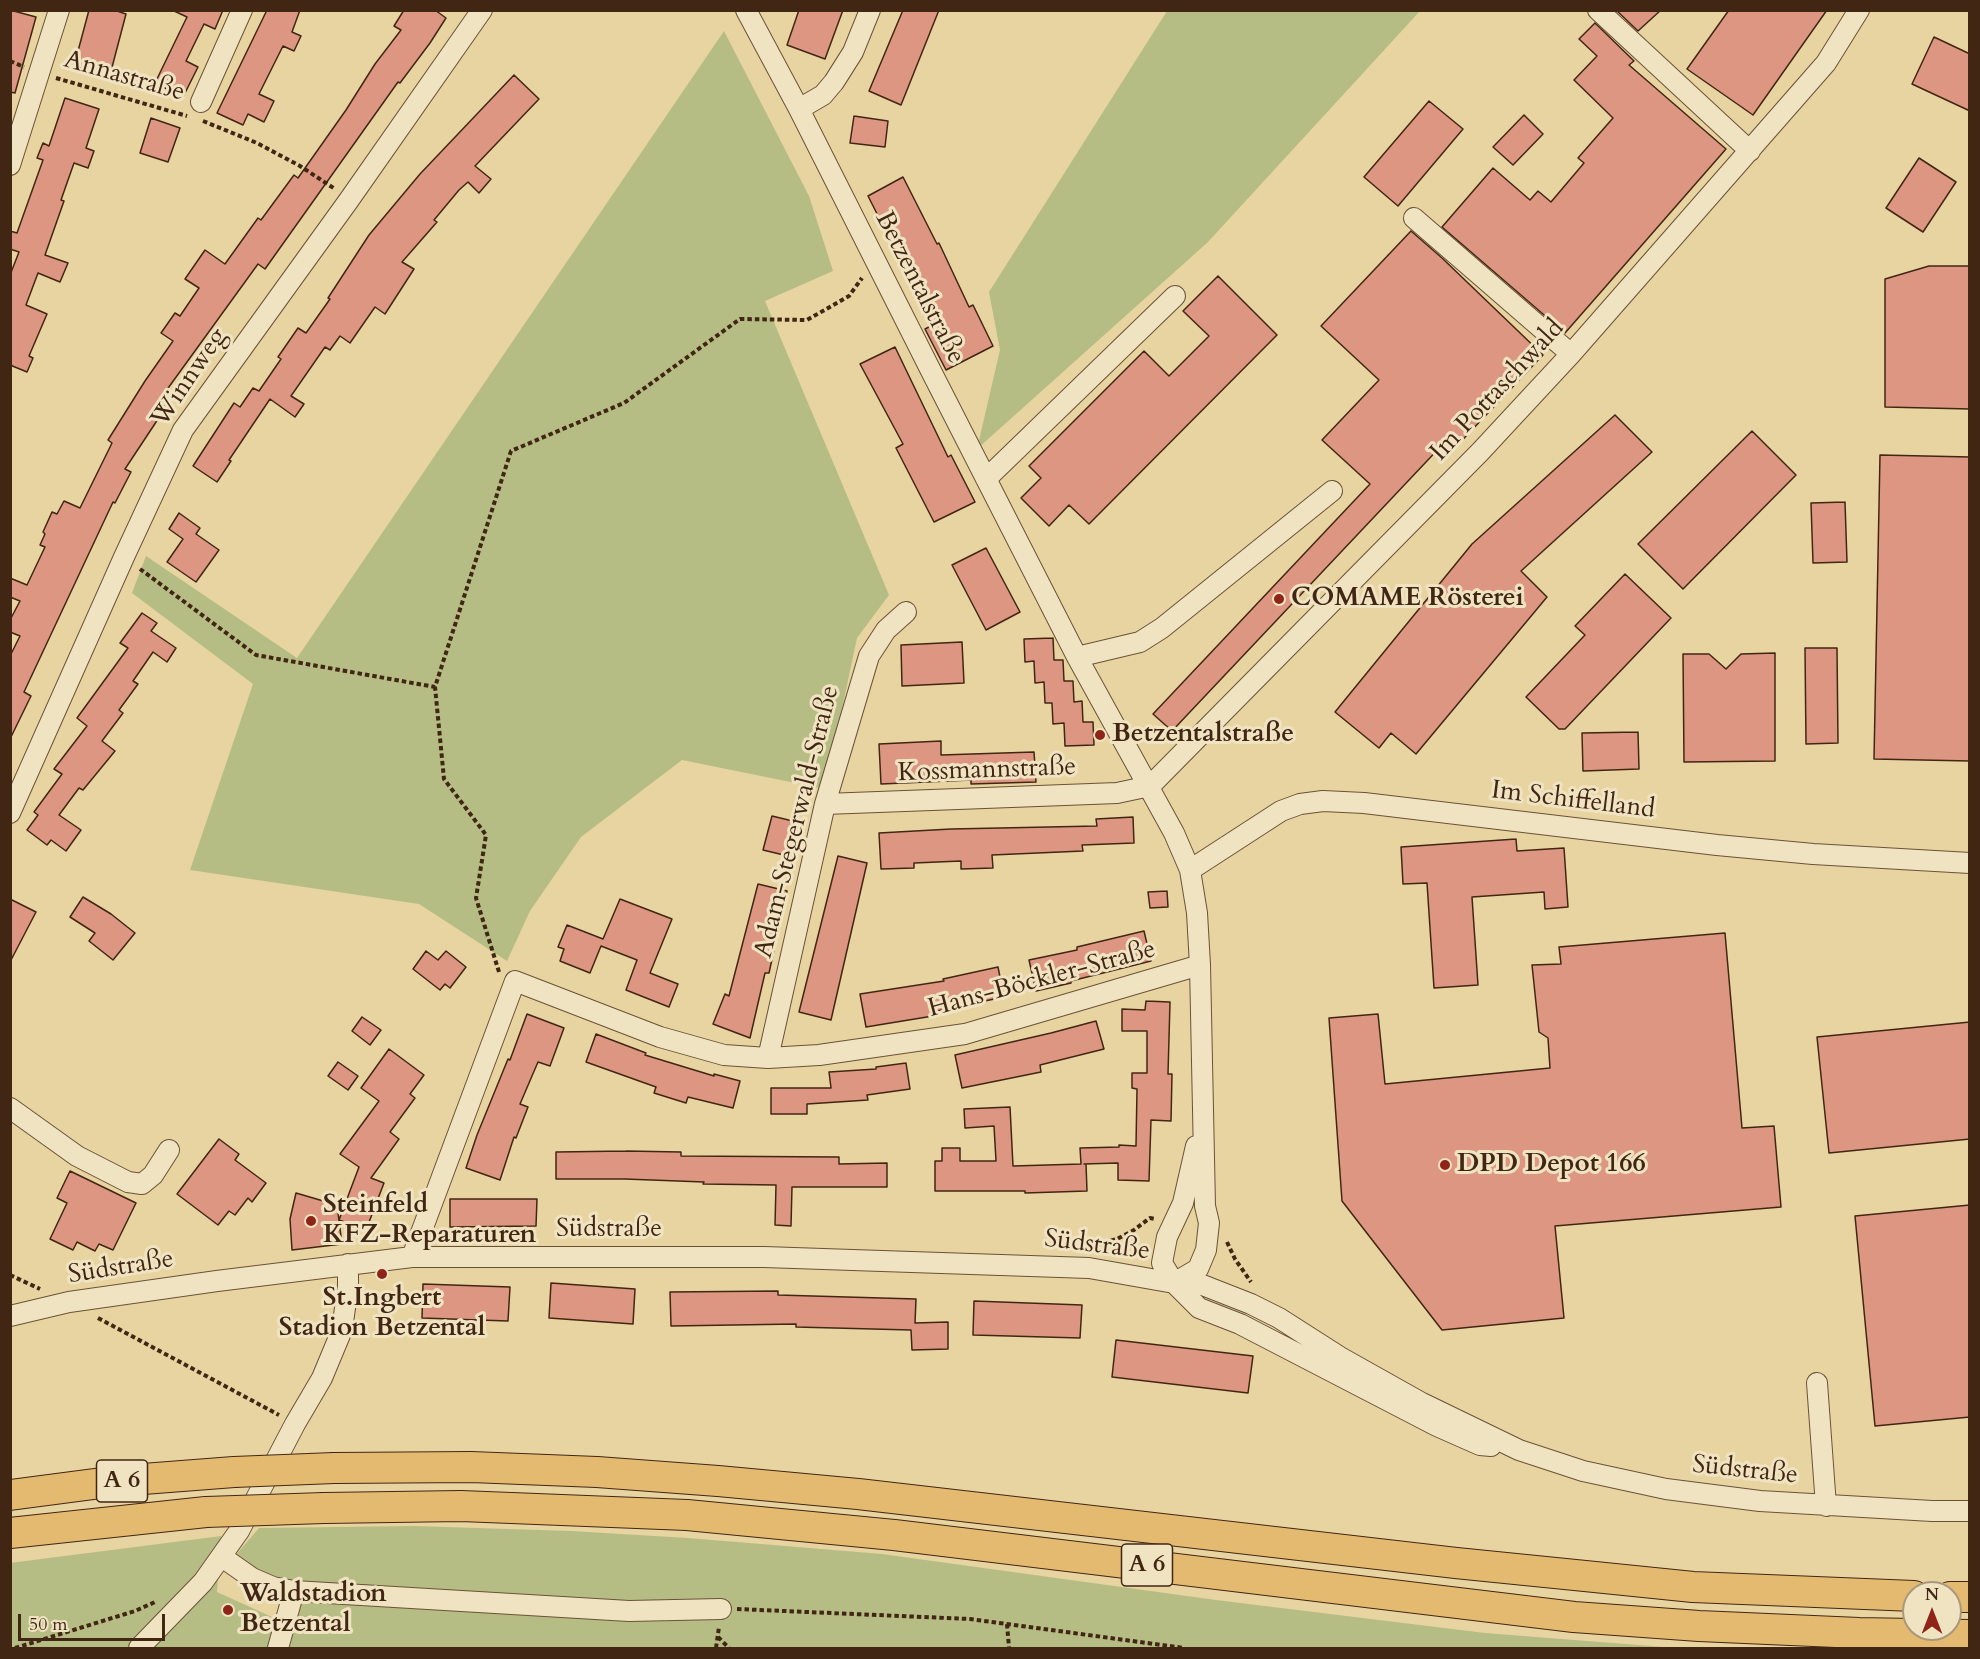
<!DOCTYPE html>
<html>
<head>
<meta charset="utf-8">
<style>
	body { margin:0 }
	#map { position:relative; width:1980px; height:1659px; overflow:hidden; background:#e7d4a1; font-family:Cardo,serif }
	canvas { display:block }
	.frame { position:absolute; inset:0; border:12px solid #422614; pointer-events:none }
	.north { position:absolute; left:1902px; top:1581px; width:60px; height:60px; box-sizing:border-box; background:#efe3c2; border:2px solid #aa977c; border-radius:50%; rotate:0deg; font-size:16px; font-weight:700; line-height:24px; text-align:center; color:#422614 }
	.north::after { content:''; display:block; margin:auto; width:21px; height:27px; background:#8f2418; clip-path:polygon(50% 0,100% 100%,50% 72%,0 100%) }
	.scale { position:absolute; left:18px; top:1614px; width:147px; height:27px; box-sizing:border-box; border:3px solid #422614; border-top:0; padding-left:8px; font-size:18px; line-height:21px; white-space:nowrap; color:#422614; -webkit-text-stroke:4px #efe3c2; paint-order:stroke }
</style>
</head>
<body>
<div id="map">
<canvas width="1980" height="1659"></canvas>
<div class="frame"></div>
<div class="north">N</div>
<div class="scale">50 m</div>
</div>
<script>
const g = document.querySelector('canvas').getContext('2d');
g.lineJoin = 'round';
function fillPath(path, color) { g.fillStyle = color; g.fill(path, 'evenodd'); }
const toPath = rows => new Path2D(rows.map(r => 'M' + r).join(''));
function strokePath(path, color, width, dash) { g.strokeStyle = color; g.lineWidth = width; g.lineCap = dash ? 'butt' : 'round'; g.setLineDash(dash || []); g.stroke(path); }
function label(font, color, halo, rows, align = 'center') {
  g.font = font + ' Cardo,serif'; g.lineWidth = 6; g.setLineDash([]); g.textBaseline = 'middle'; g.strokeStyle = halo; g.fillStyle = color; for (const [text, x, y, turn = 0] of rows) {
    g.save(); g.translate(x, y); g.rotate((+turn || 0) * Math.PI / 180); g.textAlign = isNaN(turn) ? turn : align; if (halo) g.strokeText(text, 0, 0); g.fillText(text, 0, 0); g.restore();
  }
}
fillPath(toPath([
	[1167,11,1420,11,1208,242,977,449,1000,350,989,292],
	[724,31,809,196,833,271,765,301,889,595,857,638,825,789,682,760,581,837,530,911,507,961,419,904,190,870,253,684,132,593,146,556,297,658],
	[415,1526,571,1531,688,1538,882,1554,1216,1600,1485,1633,1677,1648,11,1648,10,1563,221,1536,217,1592,294,1627,283,1578,228,1564,259,1528]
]), '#b6bd84');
const building = toPath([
	[10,10,36,17,15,93,10,92,10,10],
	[89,10,114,10,126,14,110,75,74,66,89,10],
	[172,10,223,10,215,29,204,24,186,61,198,67,183,97,155,83,187,17,172,10],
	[267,10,300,10,292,32,301,36,294,51,283,46,259,94,274,101,264,122,248,114,243,125,217,113,267,10],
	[404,10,435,10,446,18,430,43,400,83,398,82,265,269,258,264,158,402,166,407,125,469,131,472,115,503,113,502,24,692,31,696,10,739,10,656,20,636,10,632,10,620,20,601,10,597,10,578,27,585,45,547,40,545,45,534,43,532,52,512,57,514,64,501,80,508,112,443,108,440,145,381,173,341,161,333,175,313,180,316,199,288,185,279,205,250,225,264,258,218,261,220,294,175,298,178,346,110,375,64,401,30,394,26,404,10],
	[799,10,843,10,825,59,787,45,799,10],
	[903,10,939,10,901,105,869,91,903,10],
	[1616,10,1661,10,1638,31,1616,10],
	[1729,10,1827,10,1753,115,1687,69,1729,10],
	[1595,23,1634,61,1629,65,1726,149,1565,333,1442,227,1493,168,1530,200,1538,191,1551,202,1584,163,1578,158,1613,118,1574,80,1597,56,1579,39,1595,23],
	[1934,37,1970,54,1970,111,1912,84,1934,37],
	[514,75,539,99,475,166,491,179,479,193,468,182,459,190,434,220,437,222,402,262,414,269,385,314,375,307,350,343,340,336,330,350,325,347,291,396,304,404,295,417,270,399,229,460,231,461,217,482,193,466,234,403,240,407,253,388,259,391,281,359,278,357,298,328,306,333,330,299,328,298,369,235,420,174,514,75],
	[65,98,99,109,86,148,94,151,88,168,74,163,61,200,64,201,45,255,68,263,60,282,38,273,26,305,47,314,29,356,33,358,27,372,10,365,10,275,19,252,10,249,10,231,17,233,43,160,37,158,43,143,49,146,65,98],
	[1429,101,1463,129,1398,206,1364,177,1429,101],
	[1524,115,1543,134,1513,165,1493,147,1524,115],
	[854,116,888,121,885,147,850,143,854,116],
	[151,118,180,128,168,162,140,153,151,118],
	[1919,158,1956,182,1923,232,1886,208,1919,158],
	[903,177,937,244,939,243,969,307,973,305,993,346,946,370,925,329,931,326,901,261,868,196,903,177],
	[1411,231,1442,258,1543,355,1451,452,1443,444,1172,731,1153,714,1370,484,1322,440,1379,380,1321,326,1411,231],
	[1929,266,1970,266,1970,409,1885,407,1885,279,1929,266],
	[1218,276,1277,335,1089,524,1069,505,1049,526,1021,498,1041,478,1029,466,1144,351,1169,376,1209,336,1183,311,1218,276],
	[895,347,948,457,951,455,975,502,934,522,896,448,903,444,860,364,895,347],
	[1615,415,1652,452,1521,571,1547,597,1416,754,1391,733,1379,748,1335,712,1472,544,1615,415],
	[1752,431,1796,475,1683,589,1638,544,1752,431],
	[1880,455,1970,457,1970,761,1874,759,1880,455],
	[1845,502,1847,562,1813,563,1811,503,1845,502],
	[179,513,200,528,196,534,219,550,196,582,167,562,183,539,169,529,179,513],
	[986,548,1020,612,986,630,952,565,986,548],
	[1625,574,1671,618,1565,729,1559,729,1526,697,1585,635,1575,626,1625,574],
	[142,613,157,623,151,631,176,648,167,662,153,652,133,681,138,684,119,710,123,713,102,741,115,751,83,790,79,788,59,815,81,830,66,851,51,840,47,845,27,830,38,815,34,812,62,774,54,769,87,726,77,718,128,648,120,643,142,613],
	[1053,638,1054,660,1063,660,1064,681,1073,681,1074,702,1082,701,1083,722,1093,722,1094,745,1065,746,1064,723,1053,724,1052,703,1045,703,1044,682,1035,683,1034,661,1025,662,1024,639,1053,638],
	[962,642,964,683,902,686,901,645,962,642],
	[1805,648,1837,648,1838,743,1806,744,1805,648],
	[1775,653,1775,761,1684,762,1683,654,1709,654,1726,669,1741,654,1775,653],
	[1638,732,1639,769,1583,771,1582,733,1638,732],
	[941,741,941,755,1034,752,1036,782,971,784,971,780,881,784,879,744,941,741],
	[772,816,801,823,792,857,763,850,772,816],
	[1133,817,1134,843,1082,845,1083,851,992,855,993,868,961,869,961,861,914,863,914,868,881,869,879,833,951,829,1097,826,1096,819,1133,817],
	[1516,839,1517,851,1564,848,1568,907,1545,909,1544,892,1472,897,1478,985,1434,988,1427,883,1403,884,1401,847,1516,839],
	[838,856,867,863,831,1020,799,1012,838,856],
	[758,884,787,891,769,973,765,973,750,1038,713,1024,725,994,729,996,758,884],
	[1167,891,1168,907,1150,908,1148,892,1167,891],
	[83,897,111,914,135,933,113,960,89,941,95,933,70,917,83,897],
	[10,899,36,912,10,962,10,899],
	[620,899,672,919,650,973,678,984,669,1007,626,990,637,960,601,946,590,973,560,961,564,949,558,947,567,925,603,939,620,899],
	[1144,931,1151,961,1071,981,1071,983,1036,991,1029,960,1077,950,1077,947,1144,931],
	[1725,933,1742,1128,1774,1126,1781,1207,1555,1226,1564,1318,1442,1330,1342,1201,1329,1018,1378,1014,1385,1084,1550,1068,1548,1038,1539,1032,1532,965,1561,964,1559,947,1725,933],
	[426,951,438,960,446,951,466,967,450,988,445,984,440,990,413,969,426,951],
	[998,967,1004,997,932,1012,933,1016,866,1027,860,994,944,981,943,979,998,967],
	[1146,1001,1170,1002,1168,1074,1172,1074,1171,1121,1151,1120,1149,1181,1118,1180,1118,1163,1084,1164,1086,1164,1087,1191,1025,1193,1025,1191,935,1191,935,1161,942,1161,942,1148,960,1148,960,1161,996,1161,994,1126,965,1128,964,1109,1010,1107,1013,1166,1081,1164,1080,1148,1119,1147,1119,1145,1136,1146,1137,1089,1132,1088,1132,1073,1147,1073,1147,1031,1122,1031,1122,1009,1145,1010,1146,1001],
	[527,1014,564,1028,550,1066,538,1062,520,1104,528,1107,516,1138,514,1137,500,1180,466,1168,477,1135,508,1059,510,1060,527,1014],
	[362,1017,381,1030,370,1045,352,1031,362,1017],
	[1096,1021,1104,1049,1040,1065,1041,1072,962,1088,955,1055,1051,1033,1096,1021],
	[1970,1022,1970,1139,1829,1153,1817,1037,1970,1022],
	[596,1034,646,1053,645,1055,714,1076,714,1074,740,1081,733,1108,688,1097,686,1103,654,1093,656,1087,586,1062,596,1034],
	[389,1049,424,1075,410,1094,415,1098,390,1132,399,1139,371,1178,384,1183,366,1230,339,1220,359,1167,340,1154,379,1101,361,1088,389,1049],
	[338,1062,358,1076,348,1090,328,1076,338,1062],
	[906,1063,910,1089,867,1095,868,1100,807,1104,807,1114,771,1114,771,1088,831,1088,829,1072,876,1069,876,1067,906,1063],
	[219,1139,239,1154,235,1160,266,1183,252,1202,248,1198,235,1215,229,1211,218,1225,177,1194,219,1139],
	[626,1151,681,1152,681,1156,839,1157,839,1164,887,1163,887,1187,792,1187,791,1226,775,1225,776,1185,703,1184,704,1182,625,1179,556,1179,556,1152,626,1151],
	[70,1171,136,1203,113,1250,99,1244,95,1251,77,1242,73,1250,50,1239,67,1203,57,1198,70,1171],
	[296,1193,337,1205,342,1244,292,1250,290,1219,296,1193],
	[450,1199,537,1199,536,1226,450,1227,450,1199],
	[1970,1205,1970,1417,1875,1426,1855,1216,1970,1205],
	[551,1283,635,1289,633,1324,549,1318,551,1283],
	[423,1284,510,1287,508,1321,422,1318,423,1284],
	[778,1291,778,1295,916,1299,915,1323,948,1322,948,1349,912,1350,911,1330,796,1327,796,1324,671,1326,670,1292,778,1291],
	[974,1301,1082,1305,1080,1338,973,1335,974,1301],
	[1116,1340,1253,1356,1248,1393,1112,1377,1116,1340]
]);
fillPath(building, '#dd9681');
strokePath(building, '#422614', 1.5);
const minor = toPath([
	[746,10,799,109,930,369,1077,657,1174,833,1190,870,1197,913,1200,965,1205,1206,1209,1223,1206,1250,1198,1269,1174,1283],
	[1598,10,1750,151],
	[201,102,242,10],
	[799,109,823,95,834,82,853,52,870,10],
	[10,165,59,10],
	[1414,218,1571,354],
	[986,479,1175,296],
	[1077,657,1140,642,1162,628,1332,491],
	[1150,786,1480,452,1571,354,1826,63,1859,10],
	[825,804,1091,794,1117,793,1150,786],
	[10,813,124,557,183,430,349,200,482,10],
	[1190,870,1281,811,1300,804,1323,801,1364,803,1717,845,1813,854,1970,863],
	[768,1058,825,804,869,656,886,630,906,612],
	[10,1108,77,1156,128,1182,142,1184,153,1175,169,1150],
	[1196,1146,1183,1203,1167,1237,1162,1263,1174,1283,1199,1308,1240,1324,1437,1426,1480,1445,1491,1446],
	[412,1257,515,981,660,1037,724,1055,768,1058,819,1055,965,1034,1200,965],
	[10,1316,69,1302,217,1281,412,1257,764,1257,1089,1268,1174,1283,1200,1284,1251,1304,1279,1318,1340,1357,1422,1403,1519,1450,1583,1471,1666,1489,1760,1501,1932,1511,1970,1511],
	[1817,1383,1826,1506],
	[222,1557,252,1578,273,1587,294,1591,629,1611,721,1609],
	[139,1648,203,1582,239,1531,295,1424,322,1378,342,1330,348,1286,348,1264],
	[278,1648,294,1591]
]);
const highway = toPath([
	[334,1468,471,1467,597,1472,718,1481,858,1494,1456,1563,1585,1576,1693,1587,1914,1596],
	[10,1495,117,1481,234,1472],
	[324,1508,461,1506,687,1515,894,1535,1574,1617,1699,1626,1859,1633,1970,1635],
	[10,1533,206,1512],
	[1950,1597,1970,1597]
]);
strokePath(minor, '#6b5237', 22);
strokePath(highway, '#422614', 32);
strokePath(toPath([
	[10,61,24,67],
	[56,78,187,116],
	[203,121,257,143,300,166,335,189],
	[140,569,256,655,435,687],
	[499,972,476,898,486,835,444,779,435,687,511,451,624,403,740,319,807,320,849,296,862,278],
	[1227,1242,1235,1259,1251,1282],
	[1092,1249,1092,1246,1117,1239,1134,1230,1150,1218,1155,1219],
	[10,1275,40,1289],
	[98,1318,279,1415],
	[737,1609,970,1619,1184,1648],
	[1007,1624,1009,1648],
	[718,1637,729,1648],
	[15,1648,135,1611,155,1602],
	[716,1648,719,1627]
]), '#422614', 4, [4.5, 3]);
strokePath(minor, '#efe3c2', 20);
strokePath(highway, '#e4ba70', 30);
const highwayBridge = toPath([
	[234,1472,334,1468],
	[206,1512,324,1508]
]);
strokePath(highwayBridge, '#422614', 32, []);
strokePath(highwayBridge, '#e4ba70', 30);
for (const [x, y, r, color] of [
	[1279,599,6,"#8f2418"],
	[1100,735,6,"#8f2418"],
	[1445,1165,6,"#8f2418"],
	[311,1221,6,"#8f2418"],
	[382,1274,6,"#8f2418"],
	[228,1610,6,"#8f2418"]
]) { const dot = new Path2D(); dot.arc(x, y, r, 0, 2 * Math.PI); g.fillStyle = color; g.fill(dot); strokePath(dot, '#efe3c2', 2); }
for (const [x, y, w] of [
	[122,1481,51],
	[1147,1565,51]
]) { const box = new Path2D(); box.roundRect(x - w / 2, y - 21, w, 42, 4.5); g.fillStyle = '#efe3c2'; g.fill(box); strokePath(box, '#422614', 1.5); }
label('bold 24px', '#422614', null, [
	["A 6",122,1481],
	["A 6",1147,1565]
]);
label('26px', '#422614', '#efe3c2', [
	["Annastraße",124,77,16],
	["Betzentalstraße",919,288,63],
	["Winnweg",190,378,-56],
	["Im Pottaschwald",1498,391,-47],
	["Kossmannstraße",987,771,-2],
	["Im Schiffelland",1573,801,7],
	["Adam-Stegerwald-Straße",798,822,-76],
	["Hans-Böckler-Straße",1042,980,-15],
	["Südstraße",609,1230],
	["Südstraße",1097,1246,7],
	["Südstraße",121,1268,-9],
	["Südstraße",1745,1471,6]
]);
label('bold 26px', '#422614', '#efe3c2', [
	["COMAME Rösterei",1291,599],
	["Betzentalstraße",1112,735],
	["DPD Depot 166",1457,1165],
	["Steinfeld",323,1206],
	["KFZ-Reparaturen",323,1236],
	["St.Ingbert",382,1299,"center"],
	["Stadion Betzental",382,1329,"center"],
	["Waldstadion",240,1595],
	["Betzental",240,1625]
], 'left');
</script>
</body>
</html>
